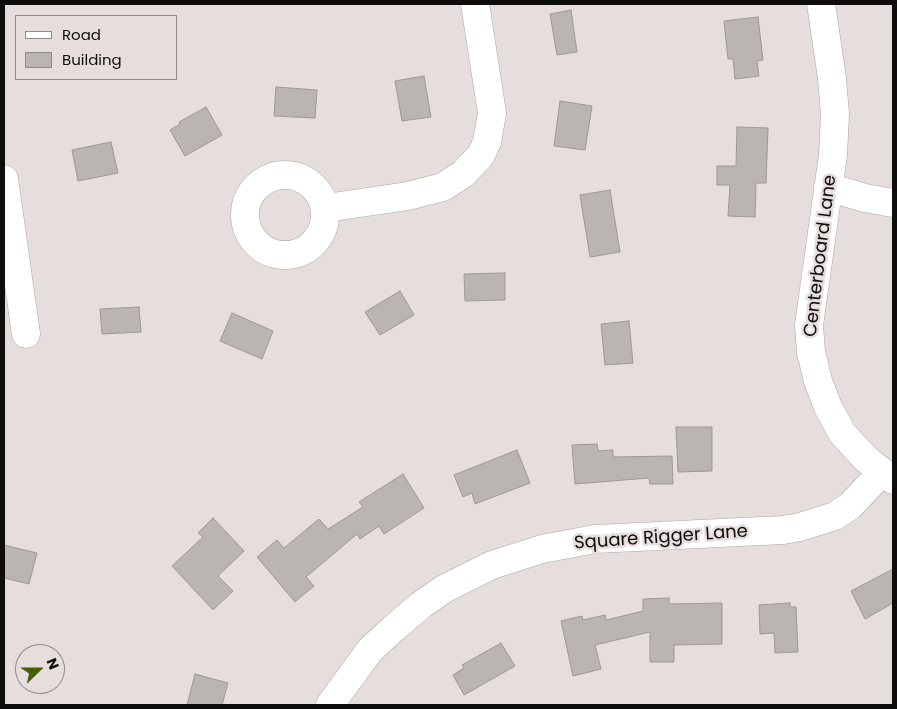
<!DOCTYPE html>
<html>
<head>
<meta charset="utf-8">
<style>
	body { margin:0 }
	#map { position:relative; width:897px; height:709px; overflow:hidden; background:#e5dedc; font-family:Poppins,sans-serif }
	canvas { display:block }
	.frame { position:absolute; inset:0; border:5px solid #0f0d0c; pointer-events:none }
	.legend { position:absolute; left:15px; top:15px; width:162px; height:65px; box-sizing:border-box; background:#e5dedc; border:1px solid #8f8a89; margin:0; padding:6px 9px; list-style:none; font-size:15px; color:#0f0d0c }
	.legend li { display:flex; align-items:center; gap:10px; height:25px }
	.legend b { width:25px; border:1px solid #8f8a89 }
	.north { position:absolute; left:15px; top:644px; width:50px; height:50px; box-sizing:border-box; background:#e5dedc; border:1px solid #8f8a89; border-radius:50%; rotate:68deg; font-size:14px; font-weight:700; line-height:20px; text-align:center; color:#0f0d0c }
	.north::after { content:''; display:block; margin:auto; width:18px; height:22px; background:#485f0a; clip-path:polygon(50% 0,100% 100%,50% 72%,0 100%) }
</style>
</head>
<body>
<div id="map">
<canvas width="897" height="709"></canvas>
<div class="frame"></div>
<ul class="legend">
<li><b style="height:6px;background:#fff"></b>Road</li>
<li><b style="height:14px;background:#bab4b2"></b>Building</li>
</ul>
<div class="north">N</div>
</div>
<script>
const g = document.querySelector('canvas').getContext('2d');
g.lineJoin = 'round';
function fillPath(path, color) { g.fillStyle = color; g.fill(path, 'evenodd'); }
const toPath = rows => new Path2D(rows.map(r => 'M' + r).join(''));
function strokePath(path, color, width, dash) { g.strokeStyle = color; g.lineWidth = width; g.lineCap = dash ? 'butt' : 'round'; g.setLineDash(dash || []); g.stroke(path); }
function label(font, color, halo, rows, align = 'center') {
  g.font = font + ' Poppins,sans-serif'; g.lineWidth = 5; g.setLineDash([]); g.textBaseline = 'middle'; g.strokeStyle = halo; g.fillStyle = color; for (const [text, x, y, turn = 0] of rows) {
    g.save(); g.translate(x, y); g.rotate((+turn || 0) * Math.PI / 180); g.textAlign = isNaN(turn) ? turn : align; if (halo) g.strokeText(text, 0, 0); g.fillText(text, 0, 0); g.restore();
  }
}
const building = toPath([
	[571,10,577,52,557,55,550,14,571,10],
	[758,17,763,60,757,61,759,76,735,79,733,59,728,59,724,21,758,17],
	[424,76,431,117,402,121,395,81,424,76],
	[276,87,317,90,315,118,274,116,276,87],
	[560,101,592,106,585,150,554,146,560,101],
	[206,107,222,135,185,156,170,130,180,124,179,122,206,107],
	[737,127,768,128,766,183,756,183,755,217,728,216,730,185,717,185,717,166,736,166,737,127],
	[111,142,118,173,78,181,72,150,111,142],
	[610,190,620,252,590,257,580,195,610,190],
	[505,273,505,300,465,301,464,274,505,273],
	[400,291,414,315,380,335,365,312,400,291],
	[139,307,141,332,102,334,100,309,139,307],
	[232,313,273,331,262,359,220,341,232,313],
	[629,321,633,363,605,365,601,324,629,321],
	[676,427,712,427,712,471,678,472,676,427],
	[597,444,598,451,613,450,613,457,672,456,673,484,650,484,649,478,575,484,572,445,597,444],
	[517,450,530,483,475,504,472,493,463,497,454,475,517,450],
	[403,474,424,508,384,534,379,526,360,539,357,534,306,577,314,586,295,602,257,557,277,540,284,548,319,519,328,529,363,507,359,502,403,474],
	[213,518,244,551,218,576,233,591,213,610,172,566,203,537,198,533,213,518],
	[4,545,37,553,29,584,4,578,4,545],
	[893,569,893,603,865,619,851,591,893,569],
	[669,598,669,604,722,603,722,644,674,645,674,662,650,662,650,632,595,645,601,669,573,676,561,621,582,616,583,620,605,615,606,620,643,611,643,599,669,598],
	[790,603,790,607,796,607,798,652,775,653,774,633,760,634,759,605,790,603],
	[501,643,515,666,464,695,453,675,464,668,462,665,501,643],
	[195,674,228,683,222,705,187,705,195,674]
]);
fillPath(building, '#bab4b2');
strokePath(building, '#9e9795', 1);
const minor = toPath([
	[821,4,832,78,835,114,833,155,809,325,811,352,818,381,828,407,842,433,866,459,893,480],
	'245 215a40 40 0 1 1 80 0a40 40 0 1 1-80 0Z',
	[4,179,26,334],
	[828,187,865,198,893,203],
	[326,208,408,196,443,187,463,174,481,155,487,142,492,113,475,4],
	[330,705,370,650,394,628,421,605,444,589,492,565,542,549,595,539,783,530,800,527,835,516,850,506,882,472]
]);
strokePath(minor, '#aca6a3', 29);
strokePath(minor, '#fff', 28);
label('18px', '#0f0d0c', '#e5dedc', [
	["Centerboard Lane",821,256,-83],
	["Square Rigger Lane",661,538,-4]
]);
</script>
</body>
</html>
